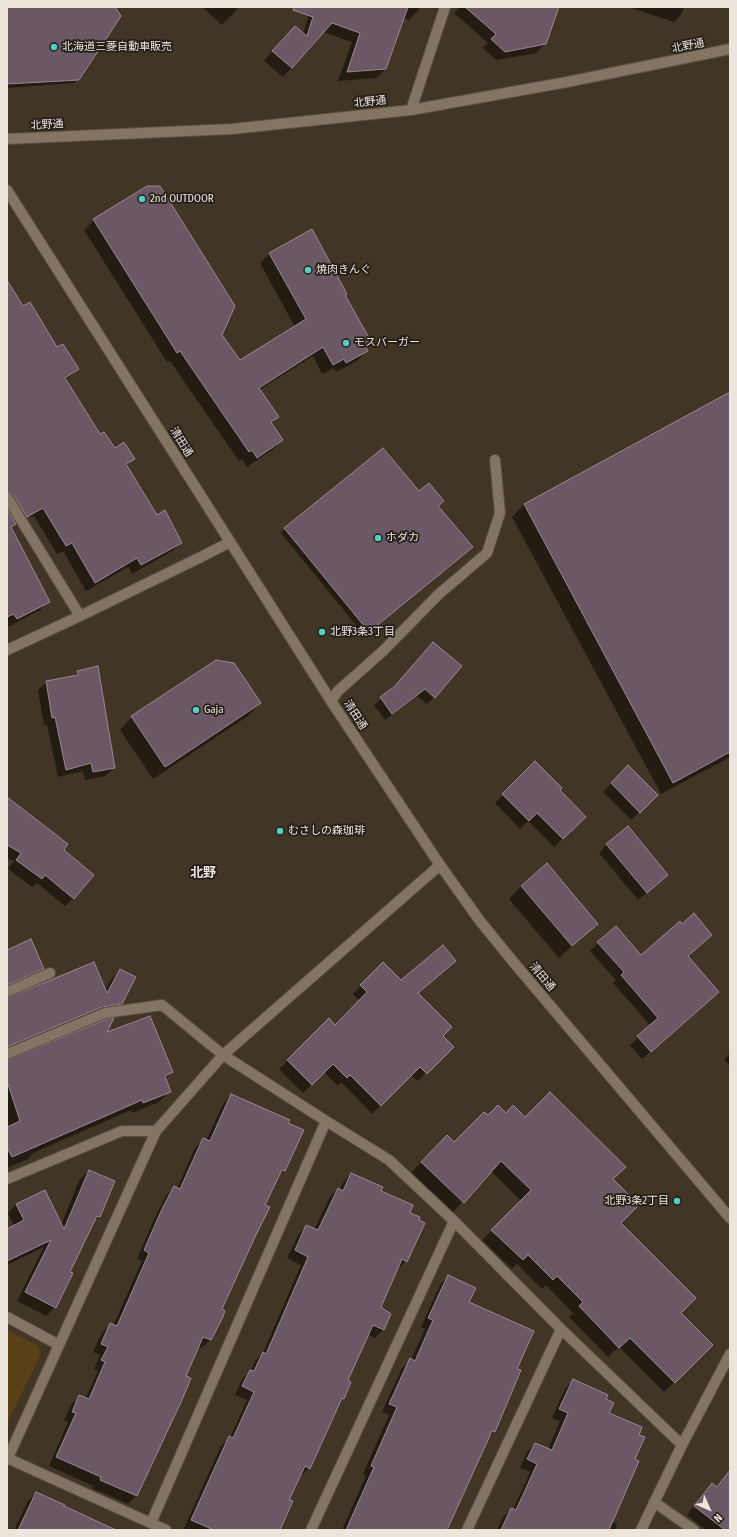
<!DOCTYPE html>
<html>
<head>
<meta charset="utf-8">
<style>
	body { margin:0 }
	#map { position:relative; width:737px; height:1537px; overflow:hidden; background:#413525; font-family:"Fira Sans Condensed",sans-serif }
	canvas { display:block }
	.frame { position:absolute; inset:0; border:8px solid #ece5db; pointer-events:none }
	.north { position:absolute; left:689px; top:1489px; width:40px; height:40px; -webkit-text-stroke:3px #231e17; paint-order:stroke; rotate:135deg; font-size:11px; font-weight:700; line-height:16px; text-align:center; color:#ece5db }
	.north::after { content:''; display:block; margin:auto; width:14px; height:18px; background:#ece5db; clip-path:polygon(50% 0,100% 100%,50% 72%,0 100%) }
</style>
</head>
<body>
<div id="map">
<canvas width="737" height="1537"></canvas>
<div class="frame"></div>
<div class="north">N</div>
</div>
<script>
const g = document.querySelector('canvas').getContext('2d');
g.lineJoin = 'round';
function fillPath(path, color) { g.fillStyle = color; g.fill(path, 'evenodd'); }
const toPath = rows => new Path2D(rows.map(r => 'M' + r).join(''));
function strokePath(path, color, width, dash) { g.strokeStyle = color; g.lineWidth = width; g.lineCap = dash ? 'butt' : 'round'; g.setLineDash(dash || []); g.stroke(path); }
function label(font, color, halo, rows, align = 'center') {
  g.font = font + ' "Fira Sans Condensed","Noto Sans JP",sans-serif'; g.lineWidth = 3.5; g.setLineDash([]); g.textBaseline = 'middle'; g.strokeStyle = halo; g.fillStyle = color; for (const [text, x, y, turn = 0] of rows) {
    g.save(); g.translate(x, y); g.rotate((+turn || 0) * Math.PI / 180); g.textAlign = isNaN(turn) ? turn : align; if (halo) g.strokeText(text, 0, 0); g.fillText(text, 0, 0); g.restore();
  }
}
fillPath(toPath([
	[7,1330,37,1345,41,1354,7,1423]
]), '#594017');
fillPath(toPath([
	[13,7,114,7,78,79,74,83,7,88,7,10],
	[202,7,239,7,222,25],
	[311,7,420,7,418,11,409,20,403,18,386,69,376,78,338,81,352,42,323,32,283,77,264,61,286,36,303,34],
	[460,7,558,7,545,44,536,53,496,60,483,48,488,43,454,13],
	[628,7,684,7,682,13,674,22],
	[94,220,221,335,240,361,295,327,260,263,270,253,344,295,371,343,366,348,367,351,357,361,336,372,334,368,322,374,313,356,259,390,278,417,271,424,282,440,272,450,247,467,242,459,239,461,170,361,167,362,84,230],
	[7,282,23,308,57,349,78,369,66,380,100,436,114,450,133,458,126,466,156,516,181,543,172,551,132,574,128,567,86,591,63,551,57,554,34,516,31,517,16,492,7,469],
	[730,393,730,757,661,794,512,517,524,505],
	[419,493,437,506,467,551,364,635,281,533,285,529],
	[7,519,18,539,17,541,48,601,40,610,8,627],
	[433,643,434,697,427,704,417,696,385,720,374,705,392,690],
	[78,672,114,768,105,776,85,780,83,771,58,777,47,725,44,725,38,690,47,682,73,677],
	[260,703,248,716,153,779,120,730,132,717],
	[535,763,585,817,554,847,528,821,520,829,495,803],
	[628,767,656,795,631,820,603,792],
	[7,799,63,850,74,898,65,906,37,883,32,887,8,869,14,861,7,858],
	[607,844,667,875,638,900,599,853],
	[521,886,596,924,559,958,509,899],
	[682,925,687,957,710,1000,642,1059,630,1045,651,1026,613,983,616,980,590,951,598,943,641,957],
	[7,951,42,969,32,979,7,990],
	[383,963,401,981,417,993,441,1036,452,1047,418,1081,411,1075,372,1114,341,1082,338,1086,324,1072,303,1093,279,1069,329,1020,335,1026,360,1001,353,994],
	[120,970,121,1003,110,1014,7,1052,7,999,105,990,110,981],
	[105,1034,172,1072,165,1079,170,1091,159,1102,132,1113,131,1110,33,1153,28,1159,7,1168,7,1061],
	[730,1053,730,1066,724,1059],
	[231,1095,287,1123,284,1171,277,1178,264,1206,221,1310,221,1319,210,1340,202,1348,198,1347,185,1376,190,1379,136,1496,128,1504,92,1488,93,1486,49,1466,68,1422,64,1420,71,1405,80,1396,85,1399,98,1371,94,1369,100,1355,93,1352,102,1333,110,1324,113,1326,142,1261,137,1259,154,1219,166,1196,174,1187,177,1189,195,1148,204,1139,206,1141,223,1104],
	[506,1114,525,1118,612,1179,620,1223,679,1313,712,1345,664,1392,619,1347,608,1357,569,1317,573,1313,546,1285,542,1289,517,1264,512,1269,482,1240,521,1201,491,1171,453,1212,411,1173,437,1146,454,1143,488,1117],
	[89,1171,114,1181,99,1217,92,1223,68,1272,55,1307,46,1316,17,1301,44,1247,7,1265,7,1230,14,1226,8,1213,16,1205,44,1191,61,1225,80,1179],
	[351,1174,380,1191,409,1213,406,1261,398,1269,397,1269,380,1307,390,1314,383,1330,375,1338,368,1334,346,1381,350,1382,343,1398,339,1402,309,1468,301,1476,299,1475,288,1500,279,1529,280,1530,188,1530,184,1528,221,1446,230,1438,247,1400,235,1395,242,1379,251,1371,255,1361,263,1353,301,1265,287,1258,299,1234,307,1226,314,1230,330,1197,338,1189,340,1190,343,1182],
	[448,1276,516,1369,508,1402,494,1432,487,1439,446,1530,342,1530,366,1476,363,1474,389,1415,382,1412,402,1368,411,1360,425,1329,421,1327,440,1285],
	[573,1381,605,1399,608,1413,634,1459,611,1521,617,1524,615,1530,497,1530,503,1517,511,1509,513,1510,530,1472,520,1468,527,1452,535,1444,548,1450,560,1421,552,1418,565,1389],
	[725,1478,730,1481,730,1530,706,1530,687,1515,704,1492,712,1484,716,1487],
	[36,1493,62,1507,109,1530,14,1530,28,1501]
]), '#0007');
const building = toPath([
	[7,7,115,7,121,16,79,80,7,84,7,7],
	[294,7,408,7,386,69,347,72,360,33,332,23,292,68,272,51,295,26,307,36,313,17,293,10,294,7],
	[465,7,559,7,546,44,505,52,491,39,496,34,465,7],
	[147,186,160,186,235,306,222,335,240,360,306,319,269,253,312,229,347,294,345,295,372,343,366,347,368,351,346,363,344,359,333,365,323,347,259,388,279,417,271,422,283,440,257,458,252,450,249,452,180,351,177,353,93,219,147,186],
	[7,280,23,306,30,302,57,347,63,344,79,369,65,378,100,434,104,432,115,448,124,442,135,459,126,464,157,515,165,510,182,543,141,565,137,558,95,583,72,543,66,546,43,508,27,517,13,494,7,491,7,280],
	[730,392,730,752,673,783,524,504,730,392],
	[383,448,419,491,429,483,444,501,438,506,473,547,369,632,284,528,383,448],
	[7,509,16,524,11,527,50,602,17,619,14,614,7,617,7,509],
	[433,642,462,666,435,698,425,689,392,714,380,697,394,687,433,642],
	[216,660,234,663,261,703,165,767,131,716,216,660],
	[98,666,115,768,93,772,91,763,66,770,55,717,52,718,46,681,78,675,77,671,98,666],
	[535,761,562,788,560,790,586,817,563,839,537,813,529,821,502,794,535,761],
	[628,765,658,795,640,813,611,783,628,765],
	[7,797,68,844,64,850,94,875,74,899,45,875,42,879,16,860,21,853,7,845,7,797],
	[628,826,668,875,647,893,606,844,628,826],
	[547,863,598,924,572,946,521,886,547,863],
	[694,913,712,935,688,956,719,992,651,1052,637,1036,658,1018,621,975,624,972,597,942,616,926,641,955,680,921,682,924,694,913],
	[31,939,44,969,7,985,7,950,31,939],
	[443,945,456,961,418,993,452,1027,443,1036,454,1047,427,1074,420,1067,381,1106,350,1075,347,1078,333,1064,312,1085,287,1060,329,1018,335,1025,367,992,360,985,383,962,401,980,443,945],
	[94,962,107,993,120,969,136,977,122,1004,102,1007,7,1047,7,998,94,962],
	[150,1016,173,1072,165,1076,171,1092,143,1103,142,1100,12,1157,7,1147,7,1127,20,1121,7,1081,7,1060,107,1019,114,1018,107,1032,150,1016],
	[550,1092,626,1167,613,1179,639,1205,621,1223,696,1298,681,1313,713,1345,675,1383,630,1338,619,1348,579,1306,583,1302,557,1276,553,1280,528,1255,523,1260,491,1230,531,1190,501,1161,464,1203,421,1162,447,1135,454,1142,484,1112,488,1115,498,1105,506,1113,513,1105,525,1117,550,1092],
	[231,1094,290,1120,288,1123,304,1130,285,1171,282,1170,265,1205,270,1207,255,1237,222,1309,225,1311,222,1319,211,1340,203,1337,186,1376,191,1378,182,1400,137,1496,100,1480,101,1477,56,1457,76,1413,72,1412,79,1395,89,1399,105,1362,101,1360,108,1347,101,1344,110,1323,117,1326,149,1253,144,1250,162,1209,174,1186,180,1189,203,1138,210,1141,231,1094],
	[89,1170,115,1181,100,1217,97,1216,70,1272,73,1273,56,1308,25,1292,51,1240,7,1261,7,1229,24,1220,16,1204,45,1190,64,1229,89,1170],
	[351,1173,383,1187,381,1191,413,1205,410,1213,420,1217,419,1220,425,1223,407,1262,402,1259,381,1307,391,1314,384,1330,373,1325,348,1380,351,1382,344,1399,342,1398,310,1469,305,1466,289,1500,293,1501,280,1530,214,1530,191,1520,229,1436,233,1438,254,1392,242,1386,250,1370,254,1371,263,1352,266,1354,308,1257,295,1250,306,1225,318,1230,338,1188,343,1191,351,1173],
	[448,1275,476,1288,469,1302,534,1331,517,1369,521,1370,495,1432,492,1431,447,1530,346,1530,374,1467,371,1466,397,1407,389,1404,410,1358,415,1361,433,1320,428,1318,448,1275],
	[573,1379,608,1395,606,1399,614,1403,609,1413,642,1427,639,1435,645,1437,635,1459,639,1461,609,1530,501,1530,511,1508,516,1510,537,1464,527,1459,535,1443,552,1450,568,1413,559,1409,573,1379],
	[730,1470,730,1530,725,1530,694,1506,712,1483,717,1487,730,1470],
	[36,1492,65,1505,64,1506,116,1530,18,1530,36,1492]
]);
fillPath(building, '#6b5865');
strokePath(building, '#9b8795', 1);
const service = toPath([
	[331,701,338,691,383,651,439,594,487,553,500,513,495,460],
	[7,992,50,973],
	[7,1054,105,1013,162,1005,223,1055]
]);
const minor = toPath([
	[411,110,445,7],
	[7,497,80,616],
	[223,1055,326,1121,389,1160,454,1221,561,1329,682,1445],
	[7,1179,122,1131,156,1131],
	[7,1317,59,1345],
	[7,1458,166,1530],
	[7,1460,156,1131,223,1055,440,865],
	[654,1502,694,1530],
	[151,1523,326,1121],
	[311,1530,454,1221],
	[467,1530,561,1329]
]);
const tertiary = toPath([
	[7,139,232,129,411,110,567,82,730,49],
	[7,190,331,701,440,865,480,921,515,964,730,1218],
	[7,650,80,616,201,557,230,542],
	[641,1530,682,1445,730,1354]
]);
strokePath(service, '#5a5143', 12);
strokePath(minor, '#5a5143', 12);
strokePath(tertiary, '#5a5143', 12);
strokePath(service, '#827564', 10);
strokePath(minor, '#827564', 10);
strokePath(tertiary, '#827564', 10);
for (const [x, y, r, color] of [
	[54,47,4,"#55cec5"],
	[142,199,4,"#55cec5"],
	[308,270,4,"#55cec5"],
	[346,343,4,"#55cec5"],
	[378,538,4,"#55cec5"],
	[322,632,4,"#55cec5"],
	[196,710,4,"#55cec5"],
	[280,831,4,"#55cec5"],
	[677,1201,4,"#55cec5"]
]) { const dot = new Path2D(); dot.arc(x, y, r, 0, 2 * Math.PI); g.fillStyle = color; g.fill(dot); strokePath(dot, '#231e17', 1.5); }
label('11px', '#ece5db', '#231e17', [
	["北野通",688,46,-11],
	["北野通",370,102,-6],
	["北野通",47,125,-3],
	["清田通",181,442,58],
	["清田通",355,715,57],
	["清田通",542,977,50]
]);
label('11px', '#ece5db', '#231e17', [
	["北海道三菱自動車販売",62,47],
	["2nd OUTDOOR",150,199],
	["焼肉きんぐ",316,270],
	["モスバーガー",354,343],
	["ホダカ",386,538],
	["北野3条3丁目",330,632],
	["Gaja",204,710],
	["むさしの森珈琲",288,831],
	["北野3条2丁目",669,1201,"right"]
], 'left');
label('bold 13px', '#ece5db', '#231e17', [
	["北野",203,873]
]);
</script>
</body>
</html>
